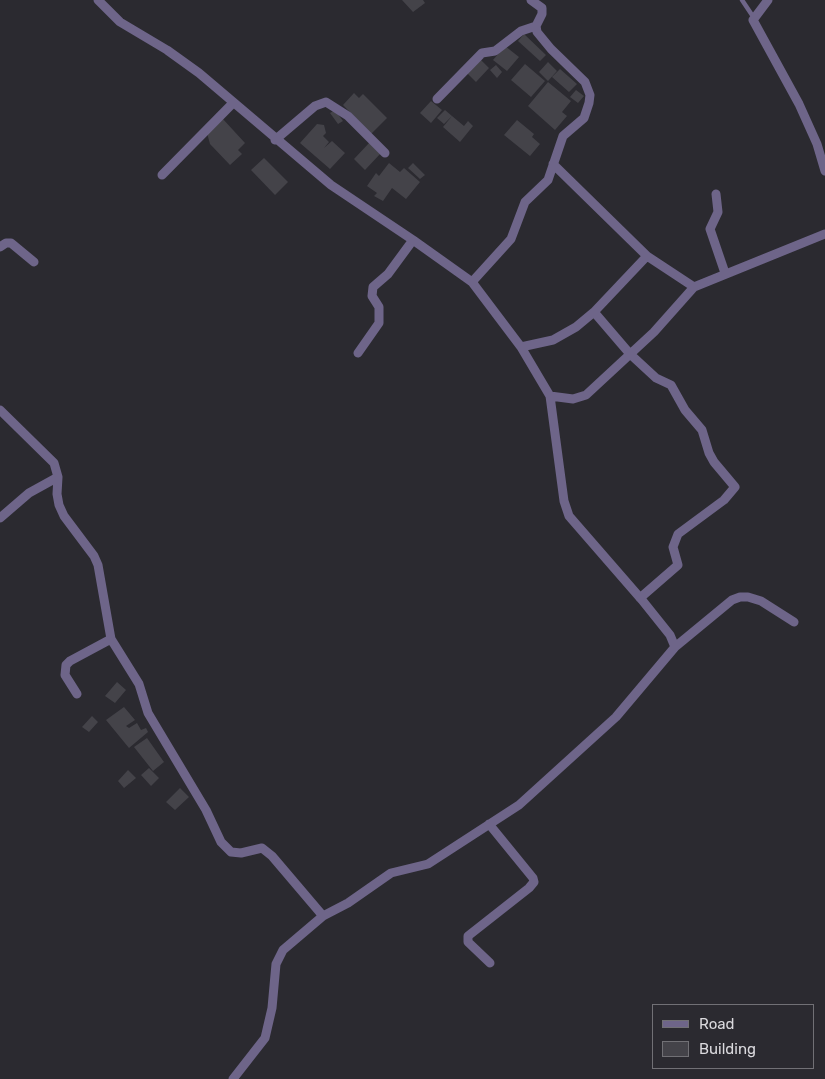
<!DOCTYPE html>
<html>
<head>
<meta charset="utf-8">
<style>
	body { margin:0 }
	#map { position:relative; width:825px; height:1079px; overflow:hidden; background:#2b2a30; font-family:Rubik,sans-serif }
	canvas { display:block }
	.legend { position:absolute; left:652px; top:1004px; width:162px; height:65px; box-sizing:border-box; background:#2b2a30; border:1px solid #717075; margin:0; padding:6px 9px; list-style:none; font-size:15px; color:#dad9dd }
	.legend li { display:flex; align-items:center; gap:10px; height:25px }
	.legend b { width:25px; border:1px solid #717075 }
</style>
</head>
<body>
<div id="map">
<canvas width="825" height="1079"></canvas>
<ul class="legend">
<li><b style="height:6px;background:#6e6589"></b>Road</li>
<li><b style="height:14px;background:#444349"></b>Building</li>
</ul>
</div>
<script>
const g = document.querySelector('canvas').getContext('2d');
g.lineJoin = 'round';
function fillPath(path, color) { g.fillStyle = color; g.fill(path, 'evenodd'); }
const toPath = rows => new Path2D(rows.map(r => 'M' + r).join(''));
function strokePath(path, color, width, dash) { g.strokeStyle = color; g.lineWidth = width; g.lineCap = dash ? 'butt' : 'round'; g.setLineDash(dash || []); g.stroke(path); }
fillPath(toPath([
	[402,0,423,0,425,3,413,12],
	[524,34,546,55,540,61,518,41],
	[505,46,519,57,507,71,493,60],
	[479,58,489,68,476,82,466,72],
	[548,62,557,71,548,81,539,72],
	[525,64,545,81,531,97,511,80],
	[496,65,502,72,497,78,490,70],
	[560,69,577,84,569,92,552,77],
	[548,82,571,101,562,112,567,116,555,130,528,106],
	[576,90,584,96,578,103,570,97],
	[354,93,359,98,363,94,387,118,371,134,343,105],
	[431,101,442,110,431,123,420,113],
	[335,110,343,121,338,124,330,113],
	[445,110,452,116,444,124,437,118],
	[452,116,464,126,468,121,473,126,460,142,443,127],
	[222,118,245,143,238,150,242,154,230,165,210,144,207,133],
	[517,120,534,134,532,137,540,144,530,156,504,135],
	[317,124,324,125,326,133,323,136,329,142,324,148,332,141,345,153,330,169,300,143],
	[370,142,381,153,365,170,354,159],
	[264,158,288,182,275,195,251,170],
	[389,163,400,172,404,168,420,182,406,199,392,188,383,201,374,196,377,193,367,186,376,173,379,176],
	[413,163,425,175,420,179,408,168],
	[117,682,126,690,115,703,105,696],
	[124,707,135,720,126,726,129,728,137,723,141,730,146,728,148,732,129,748,106,720],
	[92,716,98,722,89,732,82,727],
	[147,738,164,762,153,771,134,747],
	[149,768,159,778,151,786,141,775],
	[128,770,136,778,124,788,118,781],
	[180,788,189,797,175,810,166,802]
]), '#444349');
strokePath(toPath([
	[742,0,754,18]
]), '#6e6589', 4.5);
strokePath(toPath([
	[98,0,120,22,167,50,199,73,331,185,413,240,472,282,521,347,550,396,564,501,569,516,642,600,670,635,675,647,616,717,519,805,428,864,391,873,348,903,323,916,283,950,276,964,272,1008,265,1038,233,1079],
	[768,0,753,20,799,104,817,144,825,171],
	[437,99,482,53,495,51,521,31,536,26],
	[275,140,315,106,326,102,348,116,385,153],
	[553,164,647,256,694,287],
	[162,175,232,104],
	[716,194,718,212,710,229,725,273],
	[0,247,6,243,11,243,34,262],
	[472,282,511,239,525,202,548,180,563,136,584,118,589,103,590,95,585,82,551,49,537,32,536,26,542,14,542,8,531,0],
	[594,312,630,354,656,378,671,385,685,410,702,430,709,453,714,462,735,487,724,500,678,534,673,547,678,565,640,598],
	[521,347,553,340,576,327,594,312,647,256],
	[358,353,379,323,379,307,372,296,373,287,388,274,413,240],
	[550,396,573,399,586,395,654,332,694,287,825,234],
	[0,410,54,463,58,477,57,494,59,505,64,516,94,556,98,565,111,639,139,684,148,713,206,810,221,842,231,852,241,853,262,848,272,856,323,916],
	[0,518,29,493,58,477],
	[675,647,732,600,740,597,748,597,761,601,794,622],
	[77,694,65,675,66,665,70,661,111,639],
	[489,824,533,878,534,882,529,888,468,936,468,942,490,963]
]), '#6e6589', 9);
</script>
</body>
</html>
